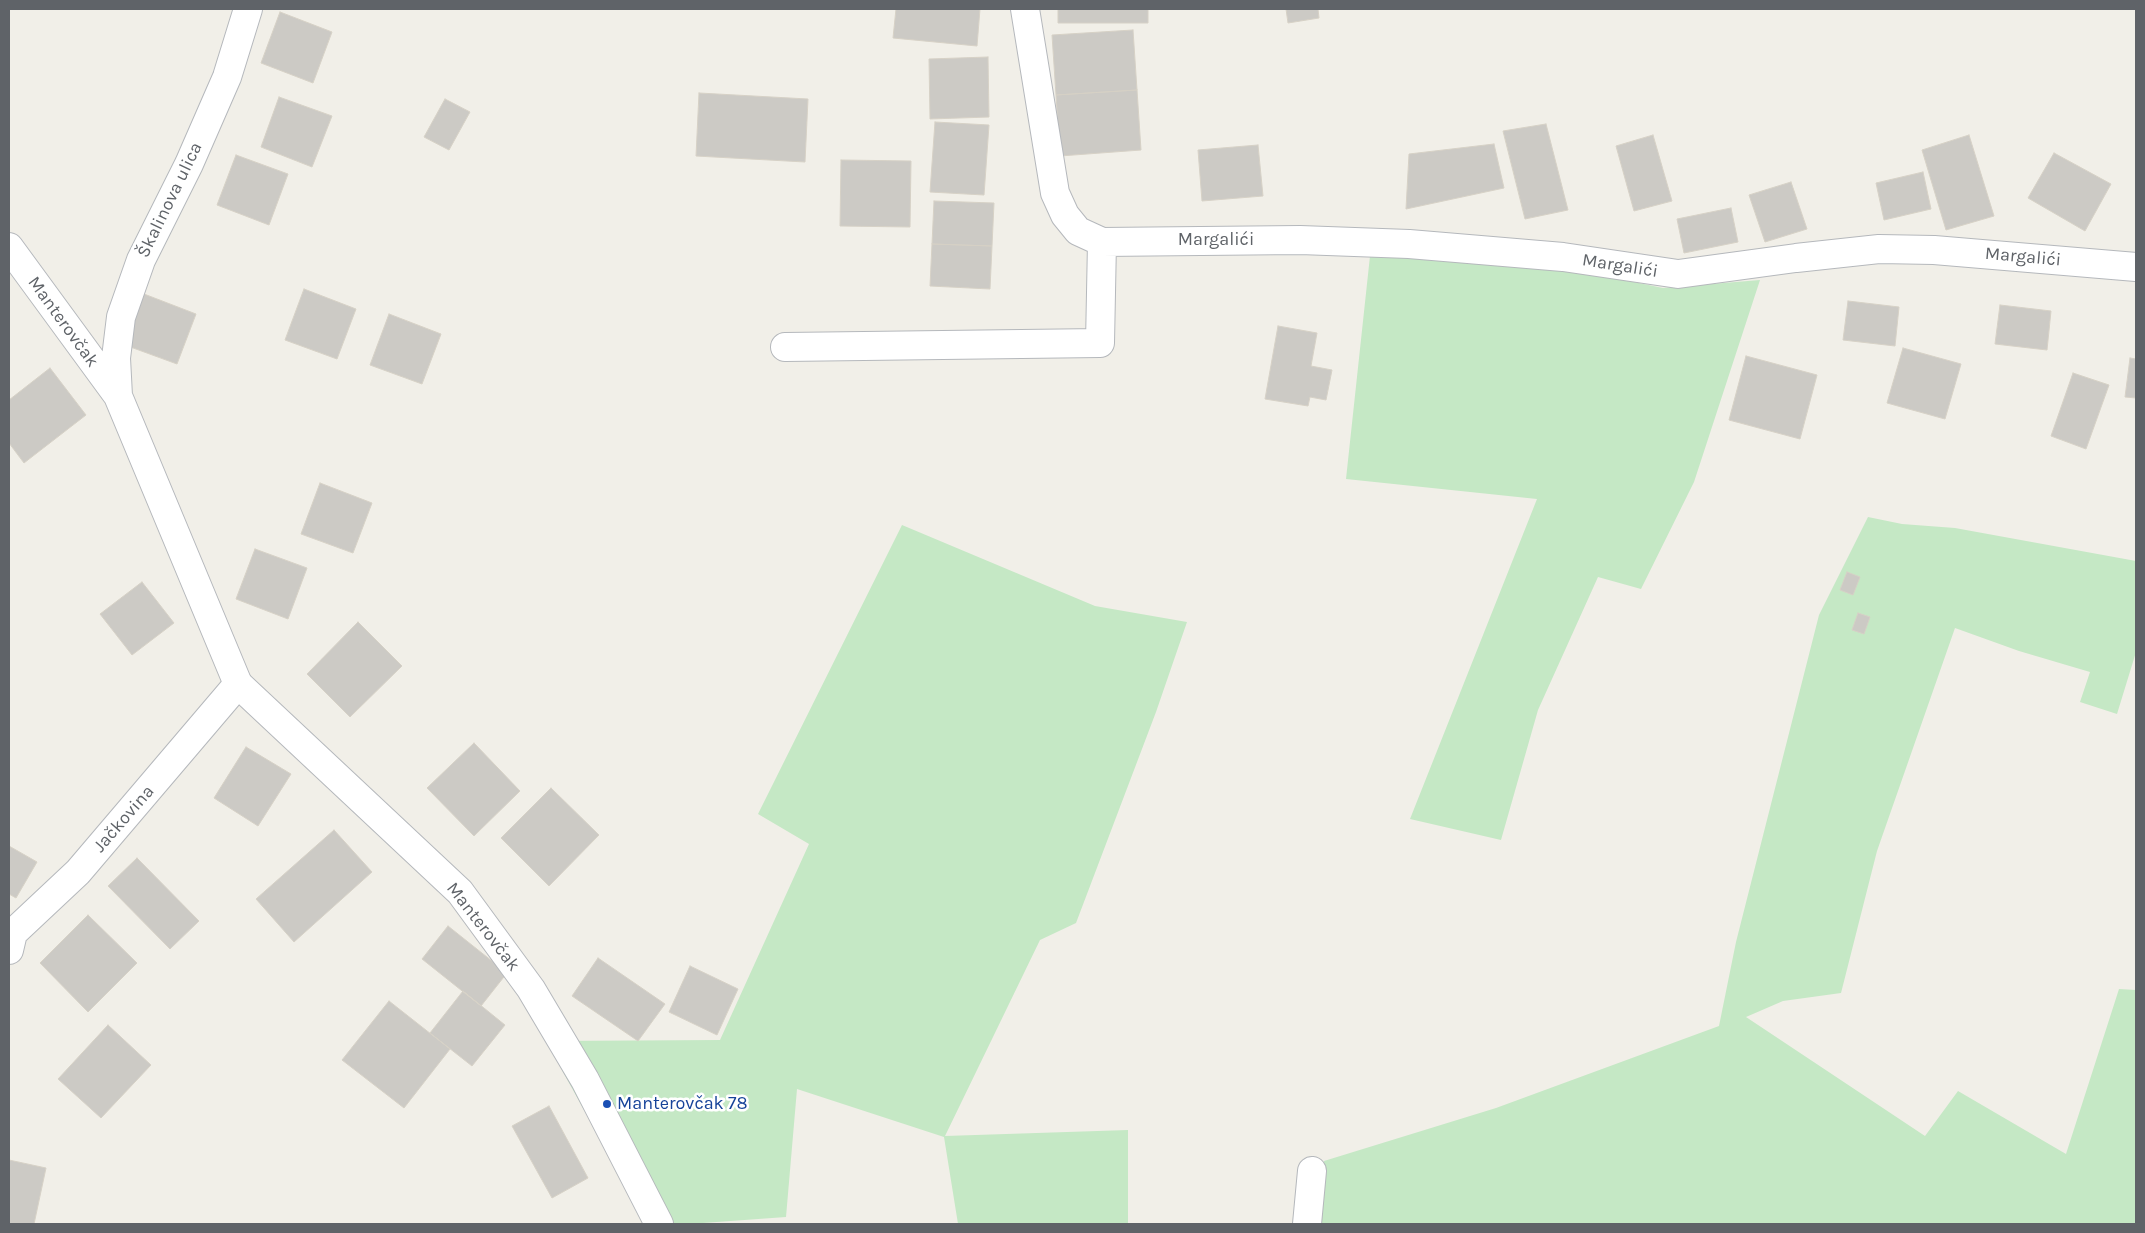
<!DOCTYPE html>
<html>
<head>
<meta charset="utf-8">
<style>
	body { margin:0 }
	#map { position:relative; width:2145px; height:1233px; overflow:hidden; background:#f1efe8; font-family:Karla,sans-serif }
	canvas { display:block }
	.frame { position:absolute; inset:0; border:10px solid #5f6368; pointer-events:none }
</style>
</head>
<body>
<div id="map">
<canvas width="2145" height="1233"></canvas>
<div class="frame"></div>
</div>
<script>
const g = document.querySelector('canvas').getContext('2d');
g.lineJoin = 'round';
function fillPath(path, color) { g.fillStyle = color; g.fill(path, 'evenodd'); }
const toPath = rows => new Path2D(rows.map(r => 'M' + r).join(''));
function strokePath(path, color, width, dash) { g.strokeStyle = color; g.lineWidth = width; g.lineCap = dash ? 'butt' : 'round'; g.setLineDash(dash || []); g.stroke(path); }
function label(font, color, halo, rows, align = 'center') {
  g.font = font + ' Karla,sans-serif'; g.lineWidth = 5; g.setLineDash([]); g.textBaseline = 'middle'; g.strokeStyle = halo; g.fillStyle = color; for (const [text, x, y, turn = 0] of rows) {
    g.save(); g.translate(x, y); g.rotate((+turn || 0) * Math.PI / 180); g.textAlign = isNaN(turn) ? turn : align; if (halo) g.strokeText(text, 0, 0); g.fillText(text, 0, 0); g.restore();
  }
}
fillPath(toPath([
	[1370,256,1470,260,1605,276,1663,288,1760,280,1694,482,1641,589,1598,577,1538,710,1501,840,1410,819,1537,499,1346,479],
	[1868,517,1902,524,1955,528,2136,561,2136,652,2117,714,2080,702,2090,672,2019,651,1955,628,1877,851,1841,993,1783,1001,1746,1017,1925,1136,1958,1091,2066,1154,2119,989,2136,990,2136,1224,1318,1224,1324,1161,1496,1108,1719,1026,1736,942,1819,615],
	[902,525,1095,606,1187,622,1156,712,1076,923,1040,940,945,1136,1128,1130,1128,1224,958,1224,944,1137,797,1089,786,1217,689,1224,647,1224,563,1072,548,1041,720,1040,809,844,758,814]
]), '#c5e8c5');
const building = toPath([
	[896,9,980,9,977,46,893,38,896,9],
	[1058,9,1148,9,1148,23,1058,23,1058,9],
	[1286,9,1318,9,1319,18,1288,23,1286,9],
	[280,12,332,32,313,83,261,63,280,12],
	[1133,30,1137,90,1056,95,1052,35,1133,30],
	[988,57,989,117,930,119,929,59,988,57],
	[1137,90,1141,150,1060,156,1056,95,1137,90],
	[699,93,808,99,805,162,696,156,699,93],
	[279,97,332,116,312,167,261,147,279,97],
	[445,99,470,112,449,150,424,137,445,99],
	[935,122,989,125,984,195,930,192,935,122],
	[1546,124,1568,210,1525,219,1503,131,1546,124],
	[1653,135,1672,201,1634,211,1616,146,1653,135],
	[1969,135,1994,216,1946,230,1922,150,1969,135],
	[1494,144,1504,188,1406,209,1409,154,1494,144],
	[1258,145,1263,196,1202,201,1198,150,1258,145],
	[2054,153,2111,184,2085,231,2028,198,2054,153],
	[236,155,288,174,269,225,217,205,236,155],
	[841,160,911,161,910,227,840,226,841,160],
	[1923,172,1931,209,1884,220,1876,183,1923,172],
	[1791,182,1807,229,1765,242,1749,195,1791,182],
	[934,201,994,203,992,246,932,244,934,201],
	[1731,208,1738,242,1684,253,1677,219,1731,208],
	[932,244,992,246,990,289,930,286,932,244],
	[304,289,356,309,337,359,285,340,304,289],
	[144,294,196,314,177,364,125,345,144,294],
	[1848,301,1899,307,1895,346,1843,340,1848,301],
	[2000,305,2051,311,2047,350,1995,344,2000,305],
	[389,314,441,334,422,384,370,365,389,314],
	[1278,326,1317,333,1311,366,1332,370,1326,400,1310,397,1308,406,1265,399,1278,326],
	[1903,348,1961,364,1945,419,1887,403,1903,348],
	[1746,356,1817,375,1800,439,1729,420,1746,356],
	[2130,358,2136,359,2136,398,2125,397,2130,358],
	[50,368,86,415,24,463,9,443,9,400,50,368],
	[2073,373,2109,385,2086,449,2051,436,2073,373],
	[320,483,372,503,353,553,301,534,320,483],
	[255,549,307,568,288,619,236,599,255,549],
	[1847,572,1860,577,1853,595,1840,590,1847,572],
	[142,582,174,623,132,655,100,614,142,582],
	[1858,613,1870,617,1864,634,1852,630,1858,613],
	[358,622,402,666,350,717,307,674,358,622],
	[474,743,520,791,474,836,427,788,474,743],
	[246,747,291,774,258,826,214,798,246,747],
	[551,788,599,835,549,886,501,838,551,788],
	[334,830,372,872,294,942,256,899,334,830],
	[9,846,37,862,16,898,9,894,9,846],
	[137,858,199,921,170,949,108,886,137,858],
	[88,915,137,963,88,1012,40,963,88,915],
	[448,926,507,973,481,1006,422,959,448,926],
	[598,958,665,1004,638,1041,572,996,598,958],
	[690,966,738,989,717,1035,669,1012,690,966],
	[463,991,505,1025,472,1066,430,1033,463,991],
	[389,1001,450,1049,404,1108,342,1060,389,1001],
	[108,1025,151,1065,101,1118,58,1079,108,1025],
	[549,1106,588,1178,552,1198,512,1126,549,1106],
	[9,1160,46,1168,34,1224,9,1224,9,1160]
]);
fillPath(building, '#cccac5');
strokePath(building, '#d6d1c6', 1);
const minor = toPath([
	[1025,9,1055,193,1065,215,1078,231,1102,242,1300,240,1409,244,1563,257,1678,274,1796,258,1879,249,1934,250,2136,267],
	[9,247,118,396,238,684],
	[785,347,1100,343,1102,242],
	[118,396,116,358,121,317,141,260,189,164,227,77,248,9],
	[1307,1224,1312,1171]
]);
const tertiary = toPath([
	[9,950,13,933,78,872,238,684,460,892,531,989,585,1080,659,1224]
]);
strokePath(minor, '#b5b8bc', 30);
strokePath(tertiary, '#b5b8bc', 30);
strokePath(minor, '#fff', 28);
strokePath(tertiary, '#fff', 28);
for (const [x, y, r, color] of [
	[607,1104,5,"#1a4fb4"]
]) { const dot = new Path2D(); dot.arc(x, y, r, 0, 2 * Math.PI); g.fillStyle = color; g.fill(dot); strokePath(dot, '#fff', 2); }
label('18px', '#5f6368', '#fff', [
	["Škalinova ulica",170,200,-64],
	["Margalići",1216,240],
	["Margalići",2023,257,5],
	["Margalići",1620,266,9],
	["Manterovčak",63,322,54],
	["Jačkovina",124,819,-49],
	["Manterovčak",483,927,52]
]);
label('18px', '#164399', '#fff', [
	["Manterovčak 78",617,1104]
], 'left');
</script>
</body>
</html>
